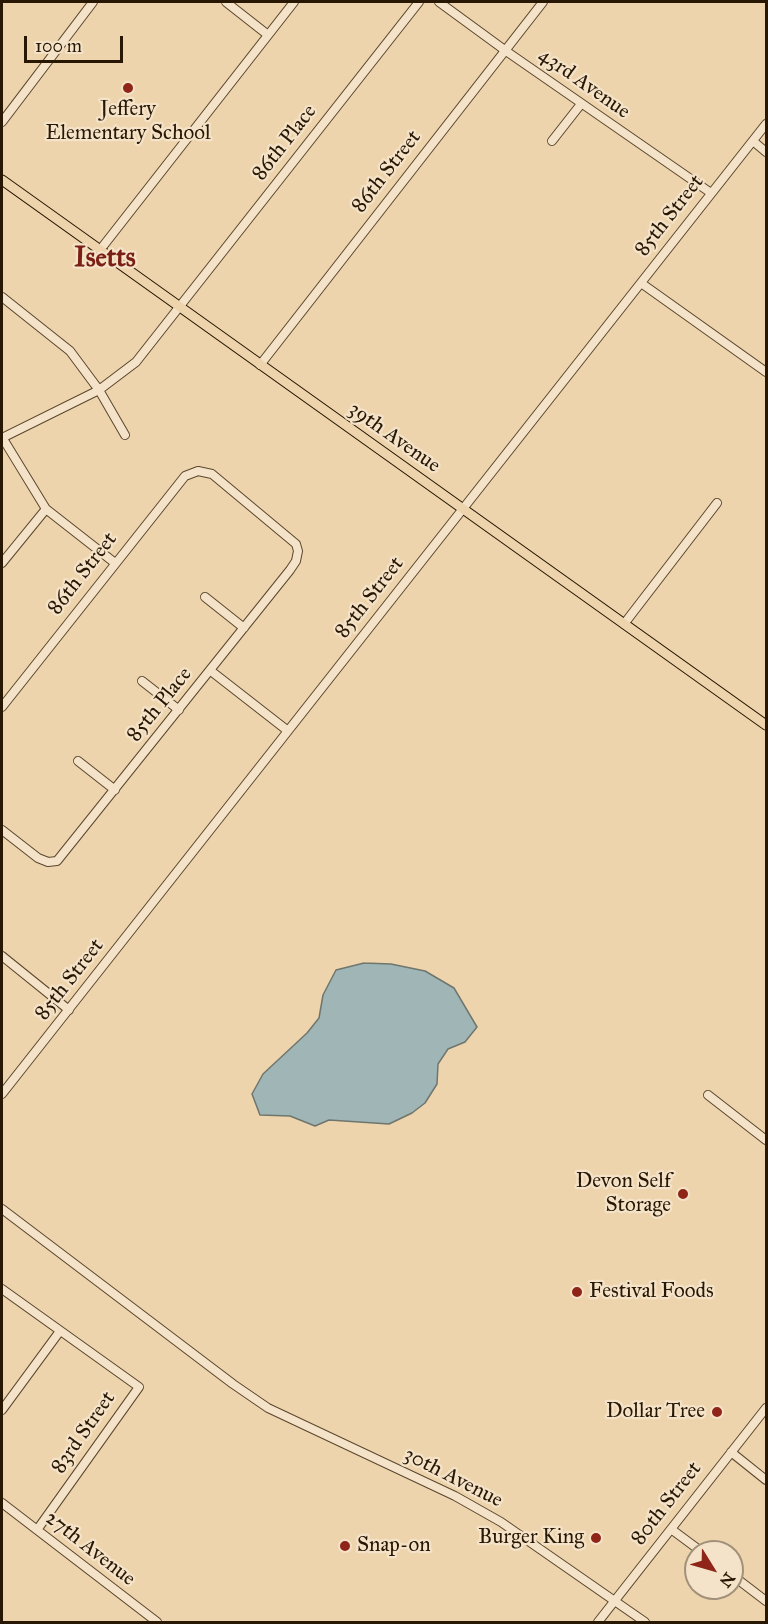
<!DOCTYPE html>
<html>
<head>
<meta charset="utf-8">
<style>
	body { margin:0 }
	#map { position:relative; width:768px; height:1624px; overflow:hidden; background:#eed4ac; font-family:"IM FELL Great Primer",serif }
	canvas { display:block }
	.frame { position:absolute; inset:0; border:3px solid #271703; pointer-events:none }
	.north { position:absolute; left:684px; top:1540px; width:60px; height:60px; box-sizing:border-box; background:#f4e3c9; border:2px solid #a2917a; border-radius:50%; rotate:127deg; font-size:16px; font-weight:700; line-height:24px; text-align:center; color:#271703 }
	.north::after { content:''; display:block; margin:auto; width:21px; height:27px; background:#8f2418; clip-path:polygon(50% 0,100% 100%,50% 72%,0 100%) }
	.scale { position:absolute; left:24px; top:36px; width:99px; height:27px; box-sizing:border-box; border:3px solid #271703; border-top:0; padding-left:8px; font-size:18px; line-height:21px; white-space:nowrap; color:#271703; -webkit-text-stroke:4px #f4e3c9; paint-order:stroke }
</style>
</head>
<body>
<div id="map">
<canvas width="768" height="1624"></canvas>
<div class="frame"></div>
<div class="north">N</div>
<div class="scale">100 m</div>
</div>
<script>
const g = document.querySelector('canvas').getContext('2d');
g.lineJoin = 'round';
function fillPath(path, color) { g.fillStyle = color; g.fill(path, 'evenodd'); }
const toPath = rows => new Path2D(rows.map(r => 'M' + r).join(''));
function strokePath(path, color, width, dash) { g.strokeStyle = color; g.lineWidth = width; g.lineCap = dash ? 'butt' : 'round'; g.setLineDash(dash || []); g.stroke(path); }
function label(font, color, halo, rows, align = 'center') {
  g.font = font + ' "IM FELL Great Primer",serif'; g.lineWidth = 4.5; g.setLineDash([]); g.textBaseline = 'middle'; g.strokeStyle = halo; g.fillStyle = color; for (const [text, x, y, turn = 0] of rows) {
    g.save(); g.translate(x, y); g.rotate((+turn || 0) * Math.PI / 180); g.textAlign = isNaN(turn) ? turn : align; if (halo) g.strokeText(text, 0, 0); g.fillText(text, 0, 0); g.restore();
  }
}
const water = toPath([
	[364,963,391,964,425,971,454,988,477,1027,465,1042,448,1049,438,1064,437,1084,425,1103,412,1113,389,1124,329,1120,315,1126,290,1116,260,1115,252,1094,263,1074,307,1033,319,1018,323,995,336,970,364,963]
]);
fillPath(water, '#9fb5b6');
strokePath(water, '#6f766e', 1.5);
const minor = toPath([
	[226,2,268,35],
	[439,2,506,51,711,193],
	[2,122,93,2],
	[552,141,581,104],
	[753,141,766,152],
	[100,250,294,2],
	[641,283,766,372],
	[2,297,70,351,99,390,125,435],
	[260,365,543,2],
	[2,437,46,509,115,563],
	[2,438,99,390,136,362,419,2],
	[2,563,46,509],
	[205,597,244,628],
	[624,624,717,503],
	[211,671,288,731],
	[142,681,179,710],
	[2,707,185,476,198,471,212,474,296,544,298,551,296,561,290,570,57,861,48,862,38,858,2,830],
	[78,761,115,790],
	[2,956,69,1010],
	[2,1094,766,124],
	[708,1095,766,1140],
	[2,1209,233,1384,268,1408,455,1496,501,1522,645,1622],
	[2,1289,139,1387,37,1530],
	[2,1410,60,1331],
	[731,1452,766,1480],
	[2,1503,157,1622],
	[671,1529,702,1552],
	[732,1575,766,1601],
	[598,1622,766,1408]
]);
const major = toPath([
	[2,180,766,725]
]);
strokePath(minor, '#59462d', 10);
strokePath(major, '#271703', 11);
strokePath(minor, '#f4e3c9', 8);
strokePath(major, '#eed4ac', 9);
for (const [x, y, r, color] of [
	[128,88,6,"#8f2418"],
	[683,1194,6,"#8f2418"],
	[577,1292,6,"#8f2418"],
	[717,1412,6,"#8f2418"],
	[596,1538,6,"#8f2418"],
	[345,1546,6,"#8f2418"]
]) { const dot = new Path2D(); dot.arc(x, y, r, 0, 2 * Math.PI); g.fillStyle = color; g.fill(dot); strokePath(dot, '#f4e3c9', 2); }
label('21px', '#271703', '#f4e3c9', [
	["43rd Avenue",584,84,35],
	["86th Place",285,143,-52],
	["86th Street",387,172,-52],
	["85th Street",670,216,-52],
	["39th Avenue",394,438,35],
	["86th Street",83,574,-52],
	["85th Street",370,598,-52],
	["85th Place",160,705,-51],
	["85th Street",70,980,-52],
	["83rd Street",84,1433,-55],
	["30th Avenue",453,1478,27],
	["80th Street",667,1504,-52],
	["27th Avenue",90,1549,38]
]);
label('21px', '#271703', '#f4e3c9', [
	["Jeffery",128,110,"center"],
	["Elementary School",128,134,"center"],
	["Devon Self",671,1182],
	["Storage",671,1206],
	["Festival Foods",589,1292,"left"],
	["Dollar Tree",705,1412],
	["Burger King",584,1538],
	["Snap-on",357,1546,"left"]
], 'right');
label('bold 27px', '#7a1f14', '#f4e3c9', [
	["Isetts",105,259]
]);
</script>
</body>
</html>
